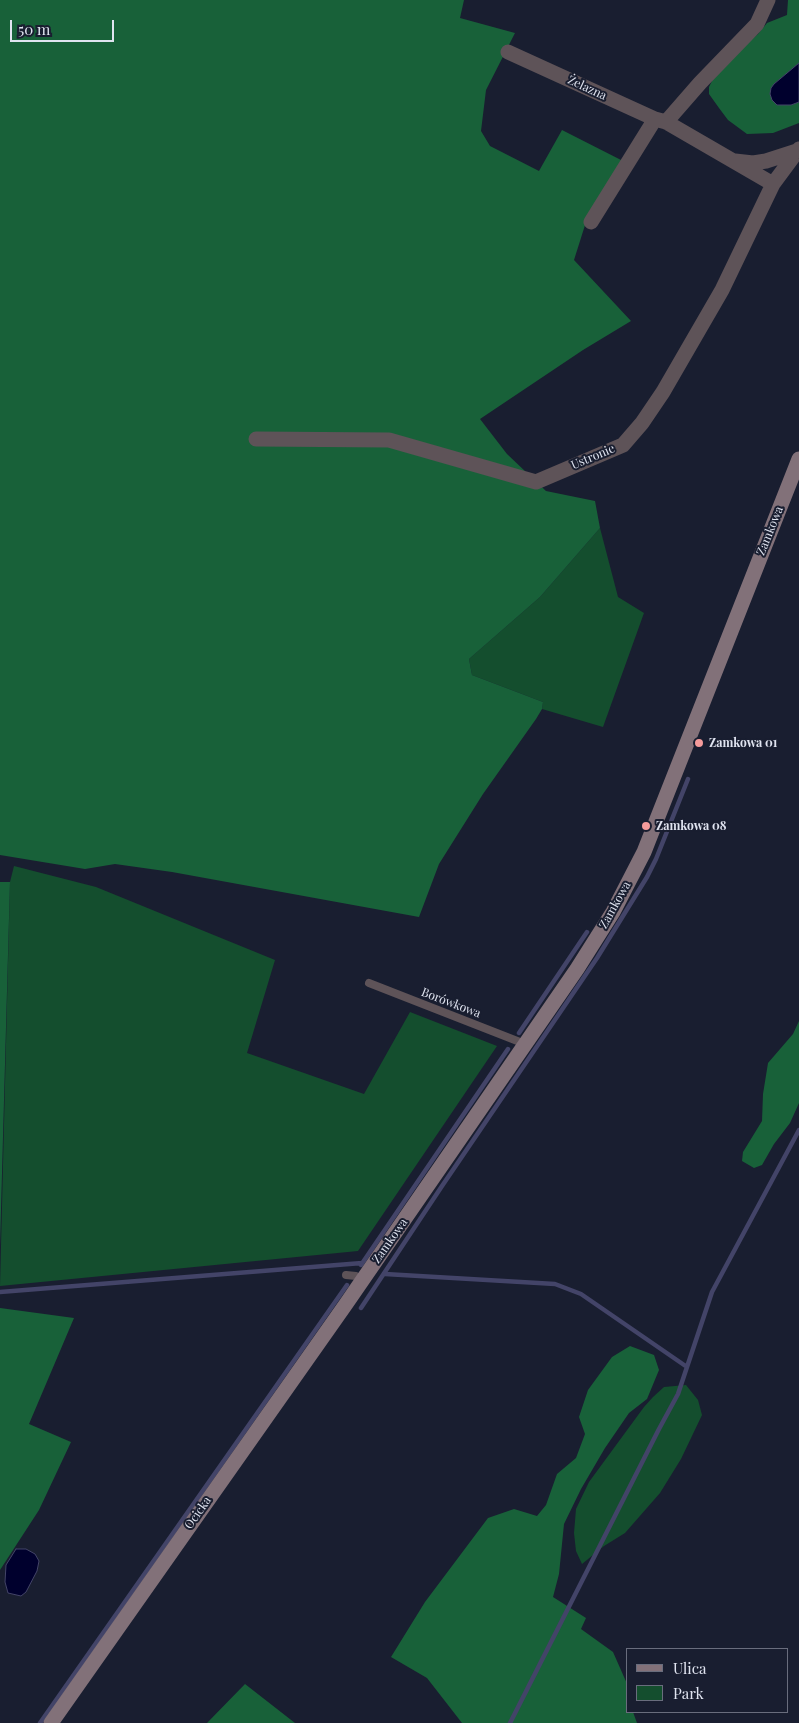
<!DOCTYPE html>
<html>
<head>
<meta charset="utf-8">
<style>
	body { margin:0 }
	#map { position:relative; width:799px; height:1723px; overflow:hidden; background:#191e30; font-family:"Playfair Display",serif }
	canvas { display:block }
	.legend { position:absolute; left:626px; top:1648px; width:162px; height:65px; box-sizing:border-box; background:#191e30; border:1px solid #696d7d; margin:0; padding:6px 9px; list-style:none; font-size:15px; color:#e0e4f0 }
	.legend li { display:flex; align-items:center; gap:10px; height:25px }
	.legend b { width:25px; border:1px solid #696d7d }
	.scale { position:absolute; left:10px; top:20px; width:104px; height:22px; box-sizing:border-box; border:2px solid #e0e4f0; border-top:0; padding-left:6px; font-size:15px; line-height:18px; white-space:nowrap; color:#e0e4f0; -webkit-text-stroke:4px #191e30; paint-order:stroke }
</style>
</head>
<body>
<div id="map">
<canvas width="799" height="1723"></canvas>
<ul class="legend">
<li><b style="height:6px;background:#827179"></b>Ulica</li>
<li><b style="height:14px;background:#144e2e"></b>Park</li>
</ul>
<div class="scale">50 m</div>
</div>
<script>
const g = document.querySelector('canvas').getContext('2d');
g.lineJoin = 'round';
function fillPath(path, color) { g.fillStyle = color; g.fill(path, 'evenodd'); }
const toPath = rows => new Path2D(rows.map(r => 'M' + r).join(''));
function strokePath(path, color, width, dash) { g.strokeStyle = color; g.lineWidth = width; g.lineCap = dash ? 'butt' : 'round'; g.setLineDash(dash || []); g.stroke(path); }
function label(font, color, halo, rows, align = 'center') {
  g.font = font + ' "Playfair Display",serif'; g.lineWidth = 4; g.setLineDash([]); g.textBaseline = 'middle'; g.strokeStyle = halo; g.fillStyle = color; for (const [text, x, y, turn = 0] of rows) {
    g.save(); g.translate(x, y); g.rotate((+turn || 0) * Math.PI / 180); g.textAlign = isNaN(turn) ? turn : align; if (halo) g.strokeText(text, 0, 0); g.fillText(text, 0, 0); g.restore();
  }
}
fillPath(toPath([
	[600,528,618,597,644,613,603,727,542,709,543,702,472,675,469,659,540,597],
	[14,866,96,887,275,960,247,1053,364,1094,410,1012,497,1046,358,1251,0,1286,10,882],
	[686,1385,698,1400,702,1415,681,1459,660,1493,625,1533,604,1546,582,1564,576,1551,574,1533,576,1509,589,1482,644,1407,653,1397,664,1387]
]), '#144e2e');
fillPath(toPath([
	[0,0,464,0,460,18,515,33,486,90,481,131,490,146,539,171,562,130,623,161,586,222,574,260,631,321,583,350,480,419,507,454,546,491,595,501,600,528,540,597,469,659,472,675,543,702,542,709,536,719,483,794,439,864,419,917,172,872,115,864,85,869,0,855],
	[788,0,799,0,799,63,774,84,791,105,799,102,799,123,773,133,747,134,728,120,719,108,709,94,709,87,714,77,736,53,758,34,767,23,787,15],
	[0,882,10,882,0,1246],
	[799,1021,799,1103,790,1123,774,1144,762,1165,754,1168,742,1161,743,1152,762,1121,763,1094,768,1063,793,1034],
	[0,1308,74,1318,29,1424,71,1442,39,1510,0,1570],
	[630,1346,654,1355,659,1370,647,1399,629,1413,605,1448,581,1489,564,1524,559,1574,553,1597,586,1618,581,1629,613,1652,628,1686,628,1712,633,1712,637,1723,462,1723,427,1678,391,1657,425,1602,488,1518,514,1509,537,1516,546,1505,557,1474,576,1458,585,1434,579,1417,588,1390,612,1357],
	[245,1684,295,1723,207,1723]
]), '#186139');
const water = toPath([
	[799,63,799,102,791,105,777,105,772,100,770,94,771,88,774,84,799,63],
	[16,1549,26,1549,35,1554,39,1561,37,1571,26,1592,21,1596,8,1593,5,1582,6,1565,16,1549]
]);
fillPath(water, '#00002d');
strokePath(water, '#434468', 1);
strokePath(toPath([
	[519,1033,587,932],
	[361,1265,508,1049],
	[385,1274,555,1284,581,1294,687,1367],
	[0,1292,362,1263],
	[361,1308,442,1186,597,958,647,877,656,859,688,779],
	[40,1723,347,1285],
	[510,1723,659,1429,678,1394,712,1292,799,1130]
]), '#434468', 4.5);
strokePath(toPath([
	[369,983,525,1044],
	[346,1275,356,1276,362,1280]
]), '#5e5358', 8);
strokePath(toPath([
	[508,52,655,119,666,122,773,184],
	[666,122,700,83,757,24,768,0],
	[735,161,753,163,766,161,797,151],
	[591,222,655,119],
	[256,439,389,440,536,482,623,445,642,423,663,392,722,290,773,184,799,149]
]), '#5e5358', 15);
strokePath(toPath([
	[51,1723,346,1304,577,969,613,912,644,852,799,459]
]), '#827179', 15);
for (const [x, y, r, color] of [
	[699,743,5,"#f59b9b"],
	[646,826,5,"#f59b9b"]
]) { const dot = new Path2D(); dot.arc(x, y, r, 0, 2 * Math.PI); g.fillStyle = color; g.fill(dot); strokePath(dot, '#191e30', 2); }
label('12px', '#e0e4f0', '#191e30', [
	["Żelazna",587,88,25],
	["Ustronie",593,457,-23],
	["Zamkowa",770,531,-68],
	["Zamkowa",615,905,-61],
	["Borówkowa",451,1003,21],
	["Zamkowa",390,1241,-55],
	["Ocicka",198,1513,-55]
]);
label('bold 12px', '#e0e4f0', '#191e30', [
	["Zamkowa 01",709,743],
	["Zamkowa 08",656,826]
], 'left');
</script>
</body>
</html>
